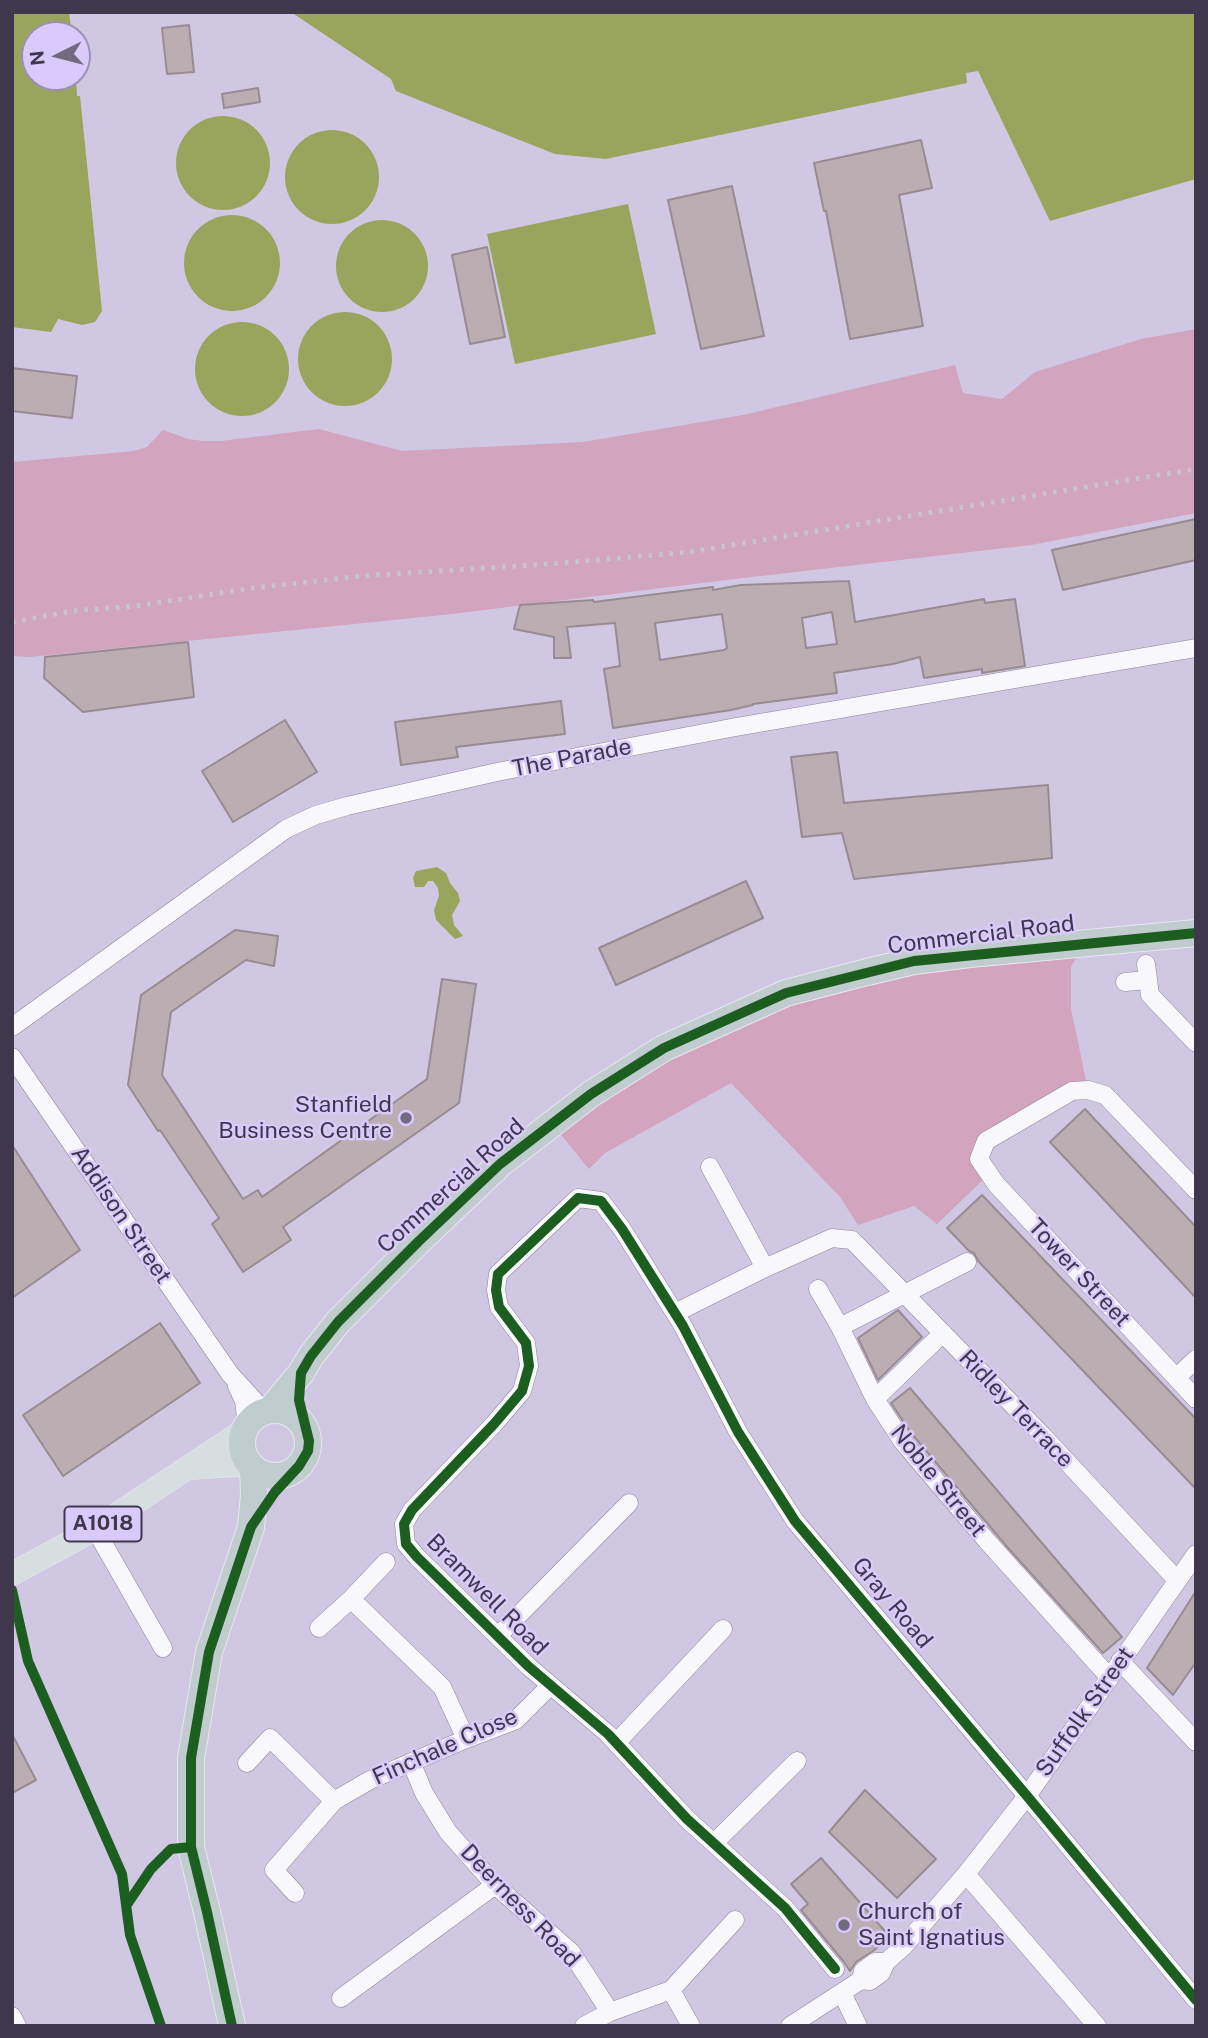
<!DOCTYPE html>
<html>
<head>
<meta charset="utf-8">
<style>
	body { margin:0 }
	#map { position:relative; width:1208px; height:2038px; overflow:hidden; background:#d0c7e2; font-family:"Public Sans",sans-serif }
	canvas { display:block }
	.frame { position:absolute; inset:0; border:14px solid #3f384c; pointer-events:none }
	.north { position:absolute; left:21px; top:21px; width:70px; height:70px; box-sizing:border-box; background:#dac9fb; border:2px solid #9c8fb5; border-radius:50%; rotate:264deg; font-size:19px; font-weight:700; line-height:28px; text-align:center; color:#3f384c }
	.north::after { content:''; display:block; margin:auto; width:24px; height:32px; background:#726a80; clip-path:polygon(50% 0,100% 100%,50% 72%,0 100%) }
</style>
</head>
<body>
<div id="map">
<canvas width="1208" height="2038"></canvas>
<div class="frame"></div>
<div class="north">N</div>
</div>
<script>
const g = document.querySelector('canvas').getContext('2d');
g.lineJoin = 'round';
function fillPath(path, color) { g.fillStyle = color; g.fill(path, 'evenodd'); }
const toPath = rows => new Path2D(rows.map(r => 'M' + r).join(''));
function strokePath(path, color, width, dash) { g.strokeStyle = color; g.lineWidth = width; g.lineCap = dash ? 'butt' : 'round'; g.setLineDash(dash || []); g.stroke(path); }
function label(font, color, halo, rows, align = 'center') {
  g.font = font + ' "Public Sans",sans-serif'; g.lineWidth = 5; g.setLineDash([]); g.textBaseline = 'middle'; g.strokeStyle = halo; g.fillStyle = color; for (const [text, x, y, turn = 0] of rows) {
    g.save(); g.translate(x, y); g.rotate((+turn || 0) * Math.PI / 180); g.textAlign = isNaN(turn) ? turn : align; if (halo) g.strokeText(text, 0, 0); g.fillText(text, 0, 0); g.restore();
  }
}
fillPath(toPath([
	[1196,329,1196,513,1031,545,726,580,452,614,30,657,12,656,12,462,134,451,147,447,163,430,188,439,203,441,221,441,319,429,402,451,583,442,743,415,955,365,963,393,1002,399,1035,372,1141,339],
	[1084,943,1071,967,1071,1009,1088,1090,986,1141,989,1174,937,1224,914,1206,858,1225,840,1197,731,1083,605,1153,589,1169,552,1124,786,993]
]), '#d2a4bd');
fillPath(toPath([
	[12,12,69,12,72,35,35,35,35,77,76,77,77,96,80,96,102,311,95,322,82,325,58,319,51,332,12,327],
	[291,12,1196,12,1196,179,1050,221,978,71,966,73,967,83,606,159,555,154,396,91,391,79],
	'176 163a47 47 0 1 1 94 0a47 47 0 1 1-94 0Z',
	'285 177a47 47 0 1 1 94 0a47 47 0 1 1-94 0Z',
	[628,204,656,334,515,364,487,234],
	'184 263a48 48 0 1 1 96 0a48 48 0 1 1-96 0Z',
	'336 266a46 46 0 1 1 92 0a46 46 0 1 1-92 0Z',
	'298 359a47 47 0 1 1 94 0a47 47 0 1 1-94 0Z',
	'195 369a47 47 0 1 1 94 0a47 47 0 1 1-94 0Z',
	[437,867,446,873,450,883,458,893,460,901,452,915,454,925,463,936,455,939,436,920,434,910,439,896,438,888,433,881,428,881,424,887,415,887,413,878,416,871]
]), '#99a55d');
const building = toPath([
	[189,25,194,72,167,74,162,28,189,25],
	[258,88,260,102,224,108,222,94,258,88],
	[921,140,932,188,899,195,923,326,850,339,826,211,824,211,814,163,921,140],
	[732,186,764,336,701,349,668,200,732,186],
	[487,247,505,337,470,344,452,255,487,247],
	[12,368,77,376,72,418,12,411,12,368],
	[1196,519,1196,560,1063,590,1052,550,1196,519],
	[849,581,855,622,984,599,985,603,1015,599,1025,666,982,673,982,669,924,678,920,657,893,664,834,673,837,693,753,704,753,705,731,710,613,728,604,669,620,666,615,623,567,627,571,658,554,658,554,637,514,629,520,605,593,600,594,602,713,587,713,590,741,585,849,581],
	[832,612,837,644,806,648,802,618,832,612],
	[722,614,727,648,724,650,660,660,655,623,722,614],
	[188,642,194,697,83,712,44,678,45,657,188,642],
	[561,701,565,734,456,747,458,757,401,765,395,722,561,701],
	[285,720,317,772,233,822,202,771,285,720],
	[837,752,844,803,1048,785,1052,858,854,879,842,833,802,837,791,757,837,752],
	[746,881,763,918,616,985,599,948,746,881],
	[235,930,278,936,274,966,246,960,171,1012,162,1075,243,1199,258,1190,262,1197,427,1079,442,979,476,984,459,1103,283,1227,291,1240,243,1272,212,1224,219,1218,160,1130,158,1131,128,1085,141,995,235,930],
	[1085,1109,1196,1227,1196,1298,1050,1142,1085,1109],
	[12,1145,80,1250,12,1298,12,1145],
	[982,1195,1196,1419,1196,1489,978,1261,974,1253,969,1251,947,1228,982,1195],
	[898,1310,922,1337,878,1380,858,1338,898,1310],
	[160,1323,200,1383,63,1476,23,1415,160,1323],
	[910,1388,1122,1637,1103,1653,1008,1548,911,1433,891,1403,910,1388],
	[1196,1591,1196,1662,1173,1695,1147,1668,1196,1591],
	[12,1734,36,1780,12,1793,12,1734],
	[865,1790,936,1859,897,1898,829,1832,865,1790],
	[821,1858,890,1937,873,1951,856,1962,850,1971,844,1962,801,1910,808,1904,791,1884,821,1858]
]);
fillPath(building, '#bbaeb3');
strokePath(building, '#988c92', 2);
const minor = toPath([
	[1146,964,1150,995,1196,1043],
	[1125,982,1148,980],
	[12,1027,286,829,316,815,347,806,497,772,736,727,1196,648],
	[12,1057,230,1374,264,1411],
	[710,1167,765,1268],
	[1196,1190,1105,1095,1088,1090,1072,1091,986,1141,979,1159,996,1184,1196,1399],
	[818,1289,840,1327,875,1399,903,1442,987,1541,1109,1677],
	[675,1313,765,1268,832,1238,852,1240,1042,1435,1177,1580],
	[840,1327,967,1262],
	[1176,1378,1196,1359],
	[237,1386,244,1401,247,1424],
	[875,1399,943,1333],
	[95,1529,163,1648],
	[351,1599,442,1687,466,1739],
	[319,1628,351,1599,386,1562],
	[498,1636,629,1503],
	[1120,1661,1196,1742],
	[616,1743,723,1629],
	[411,1762,424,1793,448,1832,495,1885,571,1952,610,2012],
	[247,1763,270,1738,334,1801],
	[714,1843,797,1761],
	[966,1874,1097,2026],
	[295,1893,274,1870,334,1801,370,1780,466,1739,516,1720,550,1686],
	[875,1962,886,1962,881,1973,870,1981,861,1980,863,1971,875,1962],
	[886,1962,903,1947,966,1874,1027,1796,1196,1554],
	[835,1969,785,1908,687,1819,608,1734,528,1666,417,1557,406,1544,404,1524,412,1510,494,1424,522,1391,529,1366,526,1343,499,1307,496,1290,498,1274,578,1198,601,1201,622,1229,683,1326,738,1432,795,1521,1027,1796,1196,2000],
	[671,1990,691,2026],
	[842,1993,858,2026],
	[341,1998,495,1885],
	[12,2016,17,2026],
	[584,2026,610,2012,671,1990,735,1920],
	[790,2026,861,1980]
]);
const major = toPath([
	[189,1468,247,1464],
	[12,1574,95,1529,243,1431]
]);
const highway = toPath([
	'242 1443a33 33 0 1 1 66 0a33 33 0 1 1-66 0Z',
	[270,1410,301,1373,311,1356,338,1322,419,1241,500,1164,591,1094,664,1048,786,993,867,972,914,961,970,954,1196,933],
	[232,2026,207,1912,191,1847,191,1758,209,1652,251,1527,254,1495,253,1469]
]);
strokePath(minor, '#8d869a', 19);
strokePath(major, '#eae6f2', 24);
strokePath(highway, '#eae6f2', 28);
strokePath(minor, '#f8f7fb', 18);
strokePath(major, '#d6dee0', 23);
strokePath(highway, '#c0ccce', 26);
strokePath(toPath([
	[12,622,73,611,135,606,254,588,361,576,549,564,690,552,1196,469]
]), '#c7c4cc', 5, [3.5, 7]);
strokePath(toPath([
	[12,1590,28,1661,122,1874,130,1935,161,2026],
	[126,1906,151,1869,171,1849,191,1847],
	[835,1969,785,1908,687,1819,608,1734,528,1666,417,1557,406,1544,404,1524,412,1510,494,1424,522,1391,529,1366,526,1343,499,1307,496,1290,498,1274,578,1198,601,1201,622,1229,683,1326,738,1432,795,1521,1027,1796,1196,2000],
	[232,2026,207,1912,191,1847,191,1758,209,1652,251,1527,275,1492,299,1466,308,1451,309,1441,299,1400,301,1373,311,1356,338,1322,419,1241,500,1164,591,1094,664,1048,786,993,914,961,1196,933]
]), '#1b5e20', 10);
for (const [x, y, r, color] of [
	[406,1118,7,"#726a80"],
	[844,1925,7,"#726a80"]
]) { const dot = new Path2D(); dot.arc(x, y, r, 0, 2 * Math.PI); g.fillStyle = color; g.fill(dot); strokePath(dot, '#dac9fb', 2.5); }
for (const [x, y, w] of [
	[103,1524,77]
]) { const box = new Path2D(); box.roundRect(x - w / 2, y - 17.5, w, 35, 5); g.fillStyle = '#dac9fb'; g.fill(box); strokePath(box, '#3f384c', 2); }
label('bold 21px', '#3f384c', null, [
	["A1018",103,1524]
]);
label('23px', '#3f384c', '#dac9fb', [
	["The Parade",572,758,-11],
	["Commercial Road",981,935,-7],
	["Commercial Road",451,1186,-42],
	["Addison Street",121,1215,56],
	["Tower Street",1079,1273,47],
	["Ridley Terrace",1016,1409,46],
	["Noble Street",938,1481,51],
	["Bramwell Road",487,1595,45],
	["Gray Road",892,1603,50],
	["Suffolk Street",1085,1712,-55],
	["Finchale Close",445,1747,-24],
	["Deerness Road",520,1906,46]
]);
label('23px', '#3f384c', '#dac9fb', [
	["Stanfield",392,1105],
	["Business Centre",392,1131],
	["Church of",858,1912,"left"],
	["Saint Ignatius",858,1938,"left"]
], 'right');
</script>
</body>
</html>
